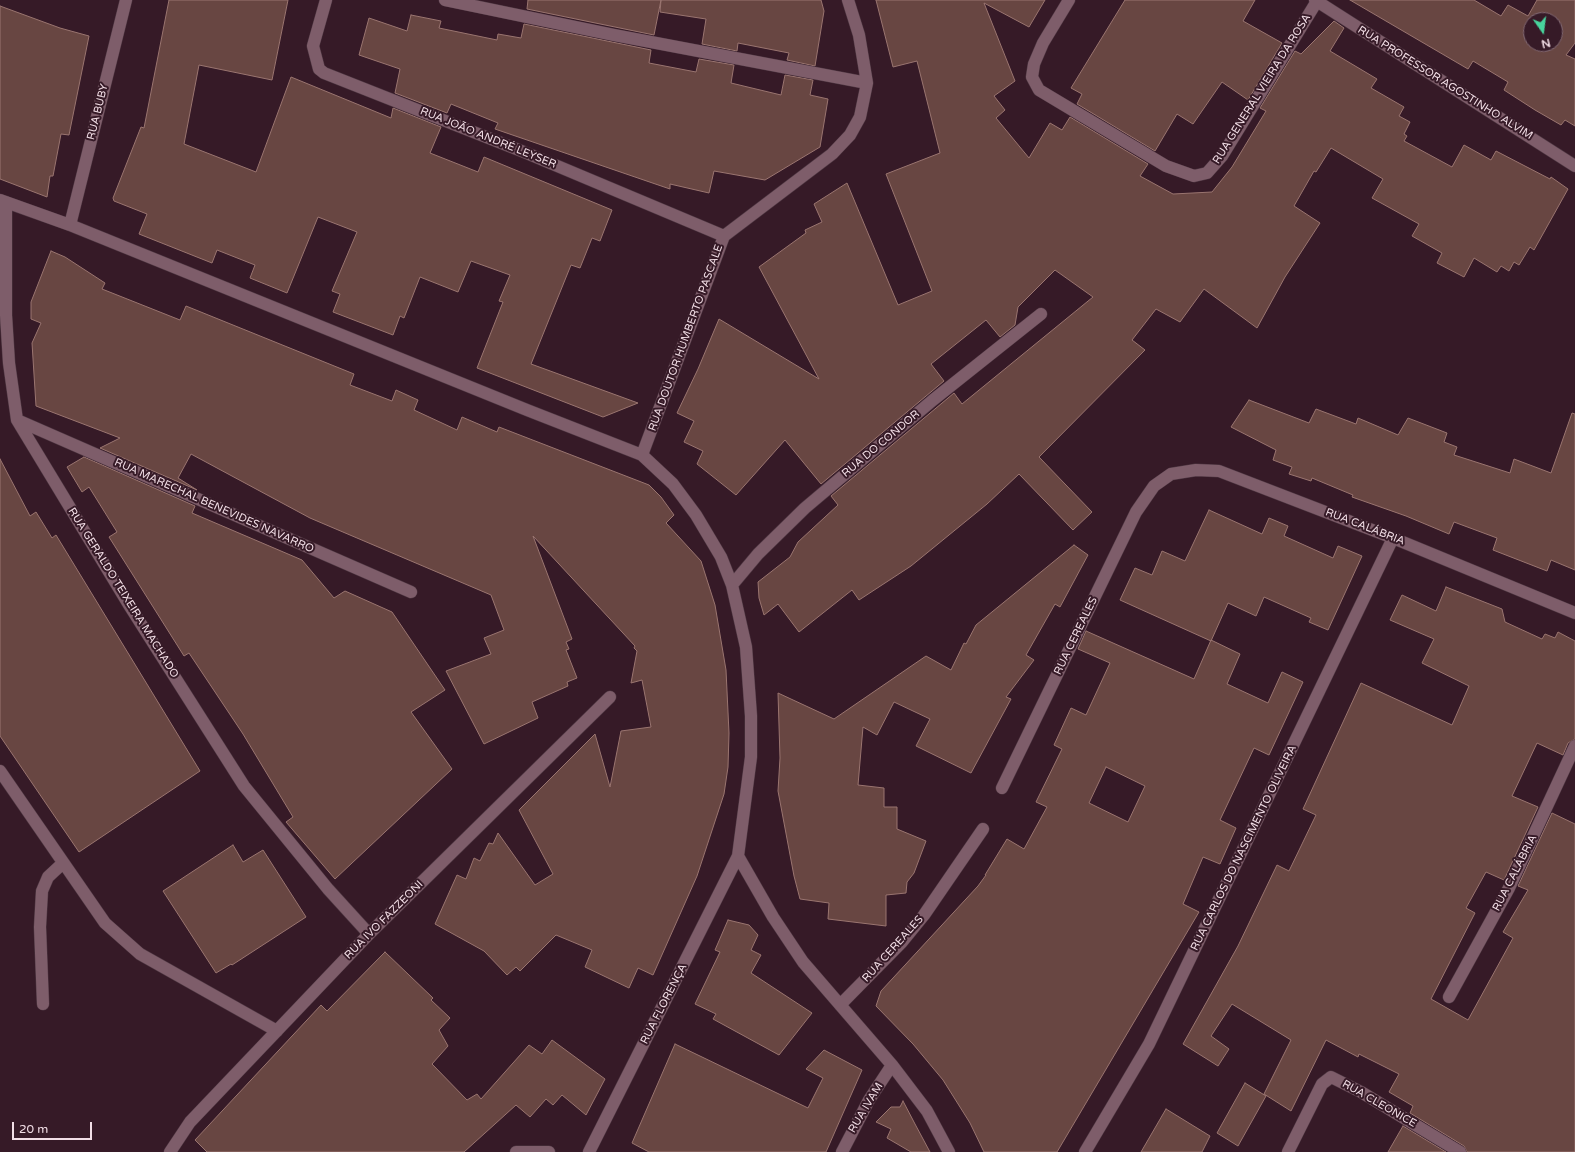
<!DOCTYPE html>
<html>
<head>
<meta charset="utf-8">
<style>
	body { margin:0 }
	#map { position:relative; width:1575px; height:1152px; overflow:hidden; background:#361a27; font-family:"Varela Round",sans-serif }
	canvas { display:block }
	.north { position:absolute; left:1523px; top:12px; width:40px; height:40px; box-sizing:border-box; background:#361a27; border:1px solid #816873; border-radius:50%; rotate:166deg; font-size:11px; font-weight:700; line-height:16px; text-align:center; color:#f2dee6 }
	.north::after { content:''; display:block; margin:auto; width:14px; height:18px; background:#48d49d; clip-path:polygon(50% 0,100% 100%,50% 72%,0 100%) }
	.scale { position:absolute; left:12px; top:1122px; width:80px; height:18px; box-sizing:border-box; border:2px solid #f2dee6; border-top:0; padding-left:5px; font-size:12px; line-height:14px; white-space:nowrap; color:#f2dee6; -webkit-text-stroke:3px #361a27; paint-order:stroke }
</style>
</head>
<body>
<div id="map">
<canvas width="1575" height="1152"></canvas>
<div class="north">N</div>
<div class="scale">20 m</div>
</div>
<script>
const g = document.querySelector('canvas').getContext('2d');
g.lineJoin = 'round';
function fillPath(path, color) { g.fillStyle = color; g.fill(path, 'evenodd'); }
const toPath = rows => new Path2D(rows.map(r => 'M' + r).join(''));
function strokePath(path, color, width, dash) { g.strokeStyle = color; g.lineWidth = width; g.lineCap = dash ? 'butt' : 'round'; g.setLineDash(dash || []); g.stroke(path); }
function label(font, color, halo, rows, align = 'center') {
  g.font = font + ' "Varela Round",sans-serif'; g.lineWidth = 4; g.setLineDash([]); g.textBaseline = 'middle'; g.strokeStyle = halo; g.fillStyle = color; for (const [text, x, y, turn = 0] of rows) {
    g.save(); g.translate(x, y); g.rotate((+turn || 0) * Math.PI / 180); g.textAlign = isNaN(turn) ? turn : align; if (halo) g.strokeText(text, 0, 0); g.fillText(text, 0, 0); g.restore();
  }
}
const building = toPath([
	[169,0,288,0,272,80,199,65,184,144,256,172,291,77,391,118,393,108,441,127,430,153,478,172,484,157,612,210,600,241,592,238,580,268,571,265,531,364,638,403,603,417,477,368,503,302,499,301,510,275,471,261,458,292,420,277,404,318,400,316,393,335,333,312,340,294,332,291,357,232,318,217,287,293,250,278,255,265,217,250,212,263,139,234,147,214,114,201,113,198,141,127,144,128,169,0],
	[528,0,661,0,654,35,527,9,528,0],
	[661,0,821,0,824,11,815,66,787,60,789,53,738,43,737,51,702,44,706,19,660,12,661,0],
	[876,0,1045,0,1029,27,984,3,1015,81,994,96,1005,110,996,118,1029,158,1050,123,1062,130,1070,117,1148,164,1140,176,1173,194,1212,192,1232,167,1266,111,1260,108,1295,51,1301,54,1334,21,1344,28,1330,51,1377,79,1371,88,1404,107,1399,116,1410,122,1404,134,1407,136,1404,141,1452,167,1464,145,1491,160,1496,151,1550,179,1551,177,1568,189,1534,250,1530,247,1519,265,1514,262,1509,271,1501,266,1497,272,1474,258,1464,277,1437,263,1442,253,1412,236,1419,224,1372,198,1383,179,1331,148,1316,172,1314,171,1294,206,1320,223,1285,277,1257,328,1204,289,1180,322,1156,309,1132,340,1145,350,1039,457,1092,512,1073,530,1019,474,987,504,911,566,859,600,852,590,799,632,778,604,764,615,759,598,758,582,790,557,798,542,838,505,831,496,954,393,962,404,1093,297,1055,270,1018,307,1015,325,1000,337,986,320,931,364,944,381,821,484,785,440,736,495,697,464,703,451,684,442,694,421,677,413,698,369,719,319,819,379,759,267,806,233,805,230,822,222,814,204,847,183,898,305,932,291,886,174,940,153,917,61,893,67,876,0],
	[1125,0,1255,0,1243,21,1282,43,1248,100,1222,82,1193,124,1177,114,1155,151,1077,104,1082,94,1071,88,1125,0],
	[1350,0,1474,0,1501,16,1508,5,1528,16,1537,0,1575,0,1575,43,1566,55,1575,59,1575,126,1565,120,1561,125,1535,110,1504,90,1508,82,1473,61,1468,69,1350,0],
	[1531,20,1555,20,1555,44,1531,44,1531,20],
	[0,6,60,28,89,36,69,135,61,134,53,176,50,176,47,197,0,179,0,6],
	[411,15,441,21,439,28,497,40,498,34,521,38,524,24,651,50,649,63,696,72,699,59,734,65,731,83,781,95,785,75,813,80,810,95,828,99,820,147,765,180,714,171,709,193,670,184,670,189,495,129,498,123,451,104,447,113,395,93,400,69,359,55,369,18,407,31,411,15],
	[51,251,65,257,105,283,102,289,180,320,186,306,354,374,350,385,392,401,396,390,418,400,414,410,457,430,462,417,497,432,499,427,649,485,661,497,674,515,666,523,701,561,715,605,726,670,729,733,728,767,724,794,697,876,653,975,638,968,629,988,585,967,592,950,556,935,520,971,516,967,507,975,484,951,435,924,457,875,466,879,474,858,480,861,489,843,493,844,498,833,535,885,553,874,519,810,595,734,610,787,621,731,651,727,642,680,631,683,637,651,634,648,635,646,533,536,572,639,566,642,569,649,566,650,577,678,567,682,568,686,532,702,538,718,484,744,446,671,491,654,484,638,504,630,491,595,310,518,191,454,178,478,197,490,100,448,120,438,36,406,32,343,41,323,31,319,31,302,51,251],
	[1249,400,1309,423,1316,409,1356,424,1358,418,1398,435,1408,418,1447,433,1444,442,1457,447,1454,455,1510,473,1514,459,1551,473,1572,413,1575,414,1575,570,1551,560,1547,571,1493,550,1497,538,1454,522,1449,534,1406,516,1352,497,1353,495,1312,478,1311,481,1289,474,1292,467,1273,460,1276,450,1231,427,1249,400],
	[84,457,195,506,192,513,302,560,334,598,345,591,392,612,445,690,411,712,452,769,335,879,286,822,293,817,243,734,189,653,184,656,109,537,117,532,89,487,82,492,67,467,84,457],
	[0,459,30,516,36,512,52,538,56,535,200,771,79,852,0,736,0,459],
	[1209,510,1262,534,1269,518,1288,526,1284,536,1333,558,1338,546,1362,556,1328,630,1309,622,1311,618,1264,597,1256,616,1228,603,1211,641,1120,600,1135,568,1152,575,1162,551,1185,561,1209,510],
	[1074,545,1088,555,1060,607,1055,604,1026,655,1034,660,1006,697,1011,699,971,773,916,746,930,719,894,702,877,735,863,727,858,785,884,788,884,807,897,807,897,829,926,841,914,873,907,882,906,893,886,895,886,926,828,919,829,903,800,899,794,876,778,791,780,758,778,693,834,719,926,656,951,670,964,643,966,644,976,625,1074,545],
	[1446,587,1502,609,1505,622,1542,639,1545,634,1555,638,1558,632,1575,641,1575,739,1568,743,1563,755,1537,743,1512,796,1538,807,1504,880,1486,872,1466,908,1475,913,1431,999,1468,1020,1513,938,1503,932,1528,890,1518,886,1552,813,1575,824,1575,1152,1467,1152,1464,1146,1410,1113,1413,1106,1389,1092,1399,1074,1359,1054,1358,1057,1326,1040,1291,1111,1264,1094,1291,1040,1232,1004,1211,1036,1229,1049,1218,1066,1183,1044,1238,946,1277,865,1289,871,1316,815,1303,809,1361,683,1452,725,1469,686,1422,663,1434,639,1390,620,1402,595,1436,611,1446,587],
	[1086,631,1194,679,1211,640,1240,654,1227,684,1268,703,1282,672,1303,682,1269,755,1254,748,1220,820,1236,828,1220,864,1203,857,1183,904,1199,912,1057,1152,984,1152,970,1123,943,1080,913,1044,876,1006,881,991,978,886,986,875,985,875,1007,839,1024,849,1047,807,1036,802,1062,749,1054,745,1071,708,1086,715,1110,663,1078,649,1086,631],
	[1106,767,1145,786,1128,822,1089,803,1106,767],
	[233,845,243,862,263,850,306,917,232,965,231,964,216,973,163,891,233,845],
	[728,920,749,925,758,935,751,950,761,955,751,973,812,1013,779,1055,713,1019,716,1014,695,1004,720,952,715,950,728,920],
	[385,952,433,998,431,1000,450,1018,439,1030,448,1046,432,1064,467,1100,477,1094,481,1099,529,1045,542,1054,552,1040,605,1079,586,1115,562,1095,553,1105,546,1099,530,1117,516,1105,464,1152,207,1152,195,1140,321,1005,327,1011,385,952],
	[675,1044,808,1108,823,1078,806,1069,824,1050,862,1070,826,1152,649,1152,632,1143,675,1044],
	[1245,1083,1266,1096,1238,1146,1217,1133,1245,1083],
	[903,1101,915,1124,930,1152,911,1152,887,1138,891,1129,876,1122,891,1107,900,1107,903,1101],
	[1166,1109,1210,1136,1202,1152,1141,1152,1166,1109],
	[1403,1126,1446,1152,1388,1152,1403,1126]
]);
fillPath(building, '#684642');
strokePath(building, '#9a7570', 1);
const minor = toPath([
	[326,0,313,46,319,69,324,73,524,152,724,236],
	[445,0,614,35,867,83],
	[1069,0,1043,43,1034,64,1032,77,1039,90,1166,166,1194,176,1207,173,1222,156,1317,1],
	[1315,0,1575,166],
	[0,200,70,225,527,410,642,455,673,484,696,515,721,557,732,585,746,647,751,716,751,757,738,856,773,917,803,962,892,1065,927,1111,949,1152],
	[6,202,6,315,9,363,17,420,129,605,244,786,328,889,369,934],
	[70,225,126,0],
	[17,420,411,592],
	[642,455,724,236,832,154,850,135,860,117,867,83,859,35,848,0],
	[732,585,758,554,805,508,933,400,1041,314],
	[0,771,105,923,140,954,277,1031],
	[1002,788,1136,512,1154,486,1171,474,1196,470,1219,471,1393,538,1575,613],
	[1449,997,1509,888,1575,746],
	[43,1004,40,927,42,891,48,877,63,863],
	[840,1005,902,942,924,915,983,829],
	[170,1152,190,1122,369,934,610,697],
	[516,1152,549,1152],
	[589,1152,738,856],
	[842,1152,869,1100,892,1065],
	[1085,1152,1149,1044,1393,538],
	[1288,1152,1322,1084,1331,1077,1361,1092,1460,1152]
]);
strokePath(minor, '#4f3843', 13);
strokePath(minor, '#7e5d6a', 12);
label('11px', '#f2dee6', '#361a27', [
	["RUA PROFESSOR AGOSTINHO ALVIM",1445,83,32],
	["RUA GENERAL VIEIRA DA ROSA",1262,89,-58],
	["RUA BUBY",98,112,-76],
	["RUA JOÃO ANDRÉ LEYSER",488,138,22],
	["RUA DOUTOR HUMBERTO PASCALE",686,338,-70],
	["RUA DO CONDOR",881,444,-40],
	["RUA MARECHAL BENEVIDES NAVARRO",214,506,24],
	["RUA CALÁBRIA",1365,527,21],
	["RUA GERALDO TEIXEIRA MACHADO",123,593,58],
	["RUA CEREALES",1076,636,-64],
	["RUA CARLOS DO NASCIMENTO OLIVEIRA",1244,848,-64],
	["RUA CALÁBRIA",1515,873,-63],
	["RUA IVO FAZZEONI",384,920,-45],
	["RUA CEREALES",893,949,-48],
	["RUA FLORENÇA",664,1004,-63],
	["RUA CLEONICE",1379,1104,30],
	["RUA IVAM",866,1108,-59]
]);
</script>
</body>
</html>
